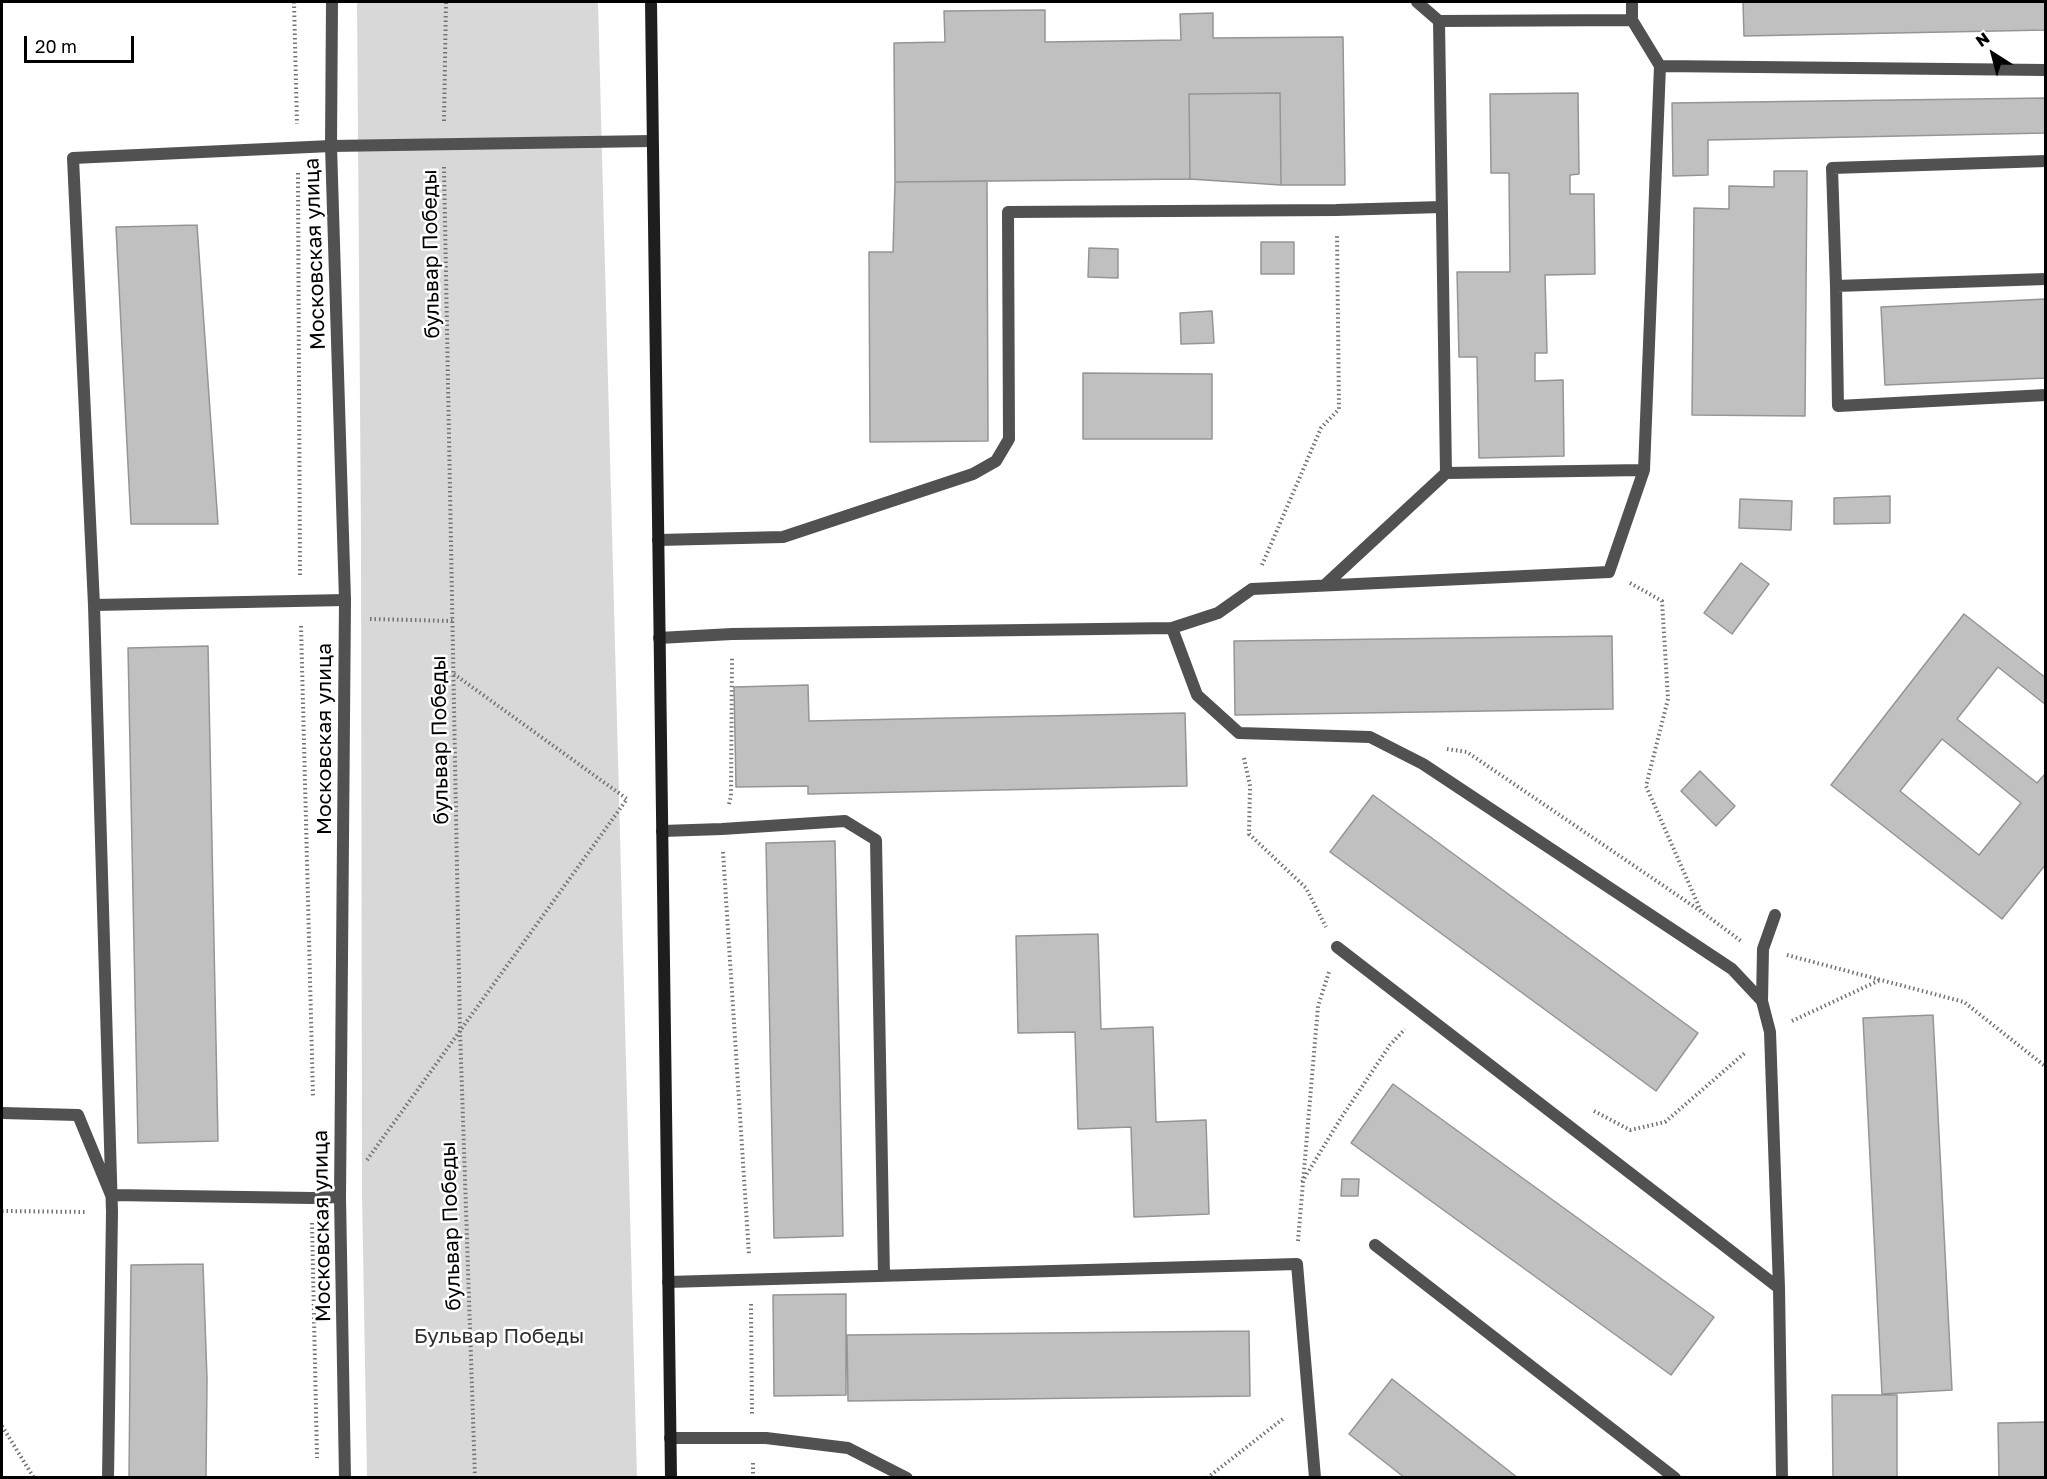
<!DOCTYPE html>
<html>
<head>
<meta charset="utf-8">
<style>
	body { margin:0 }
	#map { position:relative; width:2047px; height:1479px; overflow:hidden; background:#fff; font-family:"Golos Text",sans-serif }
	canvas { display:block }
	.frame { position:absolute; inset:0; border:3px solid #000; pointer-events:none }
	.north { position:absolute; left:1963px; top:24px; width:60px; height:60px; -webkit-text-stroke:4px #fff; paint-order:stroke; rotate:324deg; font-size:16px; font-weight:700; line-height:24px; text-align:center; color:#000 }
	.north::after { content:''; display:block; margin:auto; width:21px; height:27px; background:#000; clip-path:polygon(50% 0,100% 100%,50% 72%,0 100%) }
	.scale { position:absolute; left:24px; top:36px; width:110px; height:27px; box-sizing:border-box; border:3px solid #000; border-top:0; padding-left:8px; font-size:18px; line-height:21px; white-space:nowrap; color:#000; -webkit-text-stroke:4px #fff; paint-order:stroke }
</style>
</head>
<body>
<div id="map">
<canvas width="2047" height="1479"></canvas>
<div class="frame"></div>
<div class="north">N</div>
<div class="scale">20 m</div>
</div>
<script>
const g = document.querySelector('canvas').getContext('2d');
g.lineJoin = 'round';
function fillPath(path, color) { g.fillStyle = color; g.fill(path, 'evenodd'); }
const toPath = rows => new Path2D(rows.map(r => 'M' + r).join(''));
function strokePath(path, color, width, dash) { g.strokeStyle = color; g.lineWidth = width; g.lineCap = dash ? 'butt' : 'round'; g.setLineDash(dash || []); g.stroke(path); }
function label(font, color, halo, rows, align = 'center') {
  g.font = font + ' "Golos Text",sans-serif'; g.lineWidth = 5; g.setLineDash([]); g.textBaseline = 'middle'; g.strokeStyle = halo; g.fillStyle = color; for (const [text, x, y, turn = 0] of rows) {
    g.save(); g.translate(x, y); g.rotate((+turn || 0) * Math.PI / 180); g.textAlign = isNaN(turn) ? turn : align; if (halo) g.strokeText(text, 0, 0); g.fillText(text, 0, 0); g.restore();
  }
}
fillPath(toPath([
	[357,2,598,2,637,1477,367,1477,362,1194,361,539]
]), '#d8d8d8');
const building = toPath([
	[1743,2,2046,2,2046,30,1744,36,1743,2],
	[1045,10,1045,42,1181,40,1180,14,1213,13,1213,38,1343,37,1345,185,1281,185,1280,93,1189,94,1190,179,895,182,894,43,945,42,944,11,1045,10],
	[1280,93,1281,185,1190,179,1189,94,1280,93],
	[1578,93,1579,174,1570,175,1570,194,1594,194,1595,274,1545,275,1547,353,1535,353,1535,381,1563,380,1564,456,1479,458,1477,357,1459,357,1457,272,1510,272,1509,173,1491,173,1490,94,1578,93],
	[2046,98,2046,133,1708,140,1708,175,1673,176,1672,103,2046,98],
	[1774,171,1807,171,1805,416,1692,415,1694,208,1729,209,1729,186,1774,187,1774,171],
	[987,181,988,441,870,442,869,252,893,252,895,182,987,181],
	[197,225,218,524,131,524,116,227,197,225],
	[1261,242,1294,242,1294,274,1261,274,1261,242],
	[1089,248,1118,249,1118,278,1088,277,1089,248],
	[2046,299,2046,378,1885,385,1881,307,2046,299],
	[1212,311,1214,343,1181,344,1180,313,1212,311],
	[1083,373,1212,374,1212,439,1083,439,1083,373],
	[1890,496,1890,523,1834,524,1834,498,1890,496],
	[1740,499,1792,501,1791,530,1739,528,1740,499],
	[1741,563,1769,584,1732,634,1704,613,1741,563],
	[1964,614,2046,678,2046,705,1998,667,1957,719,2037,783,2046,773,2046,864,2002,919,1831,785,1964,614],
	[1942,739,2021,803,1979,855,1900,791,1942,739],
	[1612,636,1613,709,1235,715,1234,641,1612,636],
	[208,646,218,1141,138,1143,128,648,208,646],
	[808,685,809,721,1185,713,1187,786,808,794,808,786,736,787,734,687,808,685],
	[1700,771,1735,806,1716,826,1681,791,1700,771],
	[1373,795,1698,1033,1656,1091,1330,852,1373,795],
	[835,841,843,1236,774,1238,766,843,835,841],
	[1098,934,1101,1029,1153,1027,1156,1122,1206,1120,1209,1214,1134,1217,1131,1127,1078,1129,1075,1032,1018,1033,1016,936,1098,934],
	[1933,1015,1952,1390,1882,1394,1863,1018,1933,1015],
	[1393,1084,1714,1317,1671,1375,1351,1143,1393,1084],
	[1342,1179,1359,1179,1358,1196,1341,1196,1342,1179],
	[203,1264,207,1379,206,1478,129,1478,131,1265,203,1264],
	[846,1294,846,1395,774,1396,773,1295,846,1294],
	[1249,1331,1250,1396,848,1401,847,1335,1249,1331],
	[1392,1379,1518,1478,1405,1478,1349,1434,1392,1379],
	[1832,1395,1897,1395,1897,1478,1833,1478,1832,1395],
	[2046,1422,2046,1478,1999,1478,1998,1423,2046,1422]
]);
fillPath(building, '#c0c0c0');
strokePath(building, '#959595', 1.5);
strokePath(toPath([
	[294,2,297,124],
	[444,121,446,2],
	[444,167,460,1030,475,1478],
	[298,173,300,577],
	[1262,565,1321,428,1339,409,1337,234],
	[1630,583,1662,601,1668,699,1646,786,1701,911],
	[370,619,453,621],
	[301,626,313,1096],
	[1447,749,1467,752,1702,912,1741,941],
	[1244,758,1250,786,1249,834,1306,888,1326,927],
	[729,804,731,796,732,658],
	[723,852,749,1255],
	[1787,955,1964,1002,2046,1067],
	[1792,1021,1880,980],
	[1594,1111,1630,1130,1665,1122,1746,1052],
	[367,1160,627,799,454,674],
	[1302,1182,1341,1118,1390,1045,1405,1029],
	[2,1211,87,1212],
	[312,1223,317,1458],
	[1298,1241,1318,1006,1329,972],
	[751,1304,752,1414],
	[2,1426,34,1478],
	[753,1463,753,1478],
	[1207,1478,1284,1418]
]), '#737373', 4, [1.5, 3]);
strokePath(toPath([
	[1417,2,1439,21,1632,20],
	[1439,21,1446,473,1644,470],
	[1660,66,2046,70],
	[2046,279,1836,286,1838,406,2046,395],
	[1836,286,1832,168,2046,161],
	[658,540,783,537,973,474,996,461,1009,439,1008,212,1336,210,1442,207],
	[1325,585,1446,473],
	[94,605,345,600],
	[1172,628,1218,613,1252,589,1609,572,1644,470,1660,66,1632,20,1632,2],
	[659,638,732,634,1172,628,1197,695,1239,733,1370,737,1423,764,1732,969,1762,1001,1770,1032,1779,1288,1782,1478],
	[662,831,722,829,845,821,876,840,884,1276],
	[1337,947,1779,1288],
	[1762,1001,1763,949,1775,915],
	[2,1113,78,1115,111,1195,312,1198,340,1197],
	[1375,1245,1675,1478],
	[668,1282,1297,1264,1315,1478],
	[670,1438,766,1438,848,1448,907,1478],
	[108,1478,112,1212,94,605,73,158,331,146,652,141]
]), '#515151', 12);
strokePath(toPath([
	[332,2,331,146,345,600,340,1197,345,1478]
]), '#515151', 12);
strokePath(toPath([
	[651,2,671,1478]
]), '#1e1e1e', 12);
label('21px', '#000', '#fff', [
	["Московская улица",315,254,-92],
	["бульвар Победы",431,254,-91],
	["Московская улица",324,739,-90],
	["бульвар Победы",440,740,-91],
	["Московская улица",322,1226,-91],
	["бульвар Победы",451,1226,-92]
]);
label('21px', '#2f2f2f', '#fff', [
	["Бульвар Победы",499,1336]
]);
</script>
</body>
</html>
